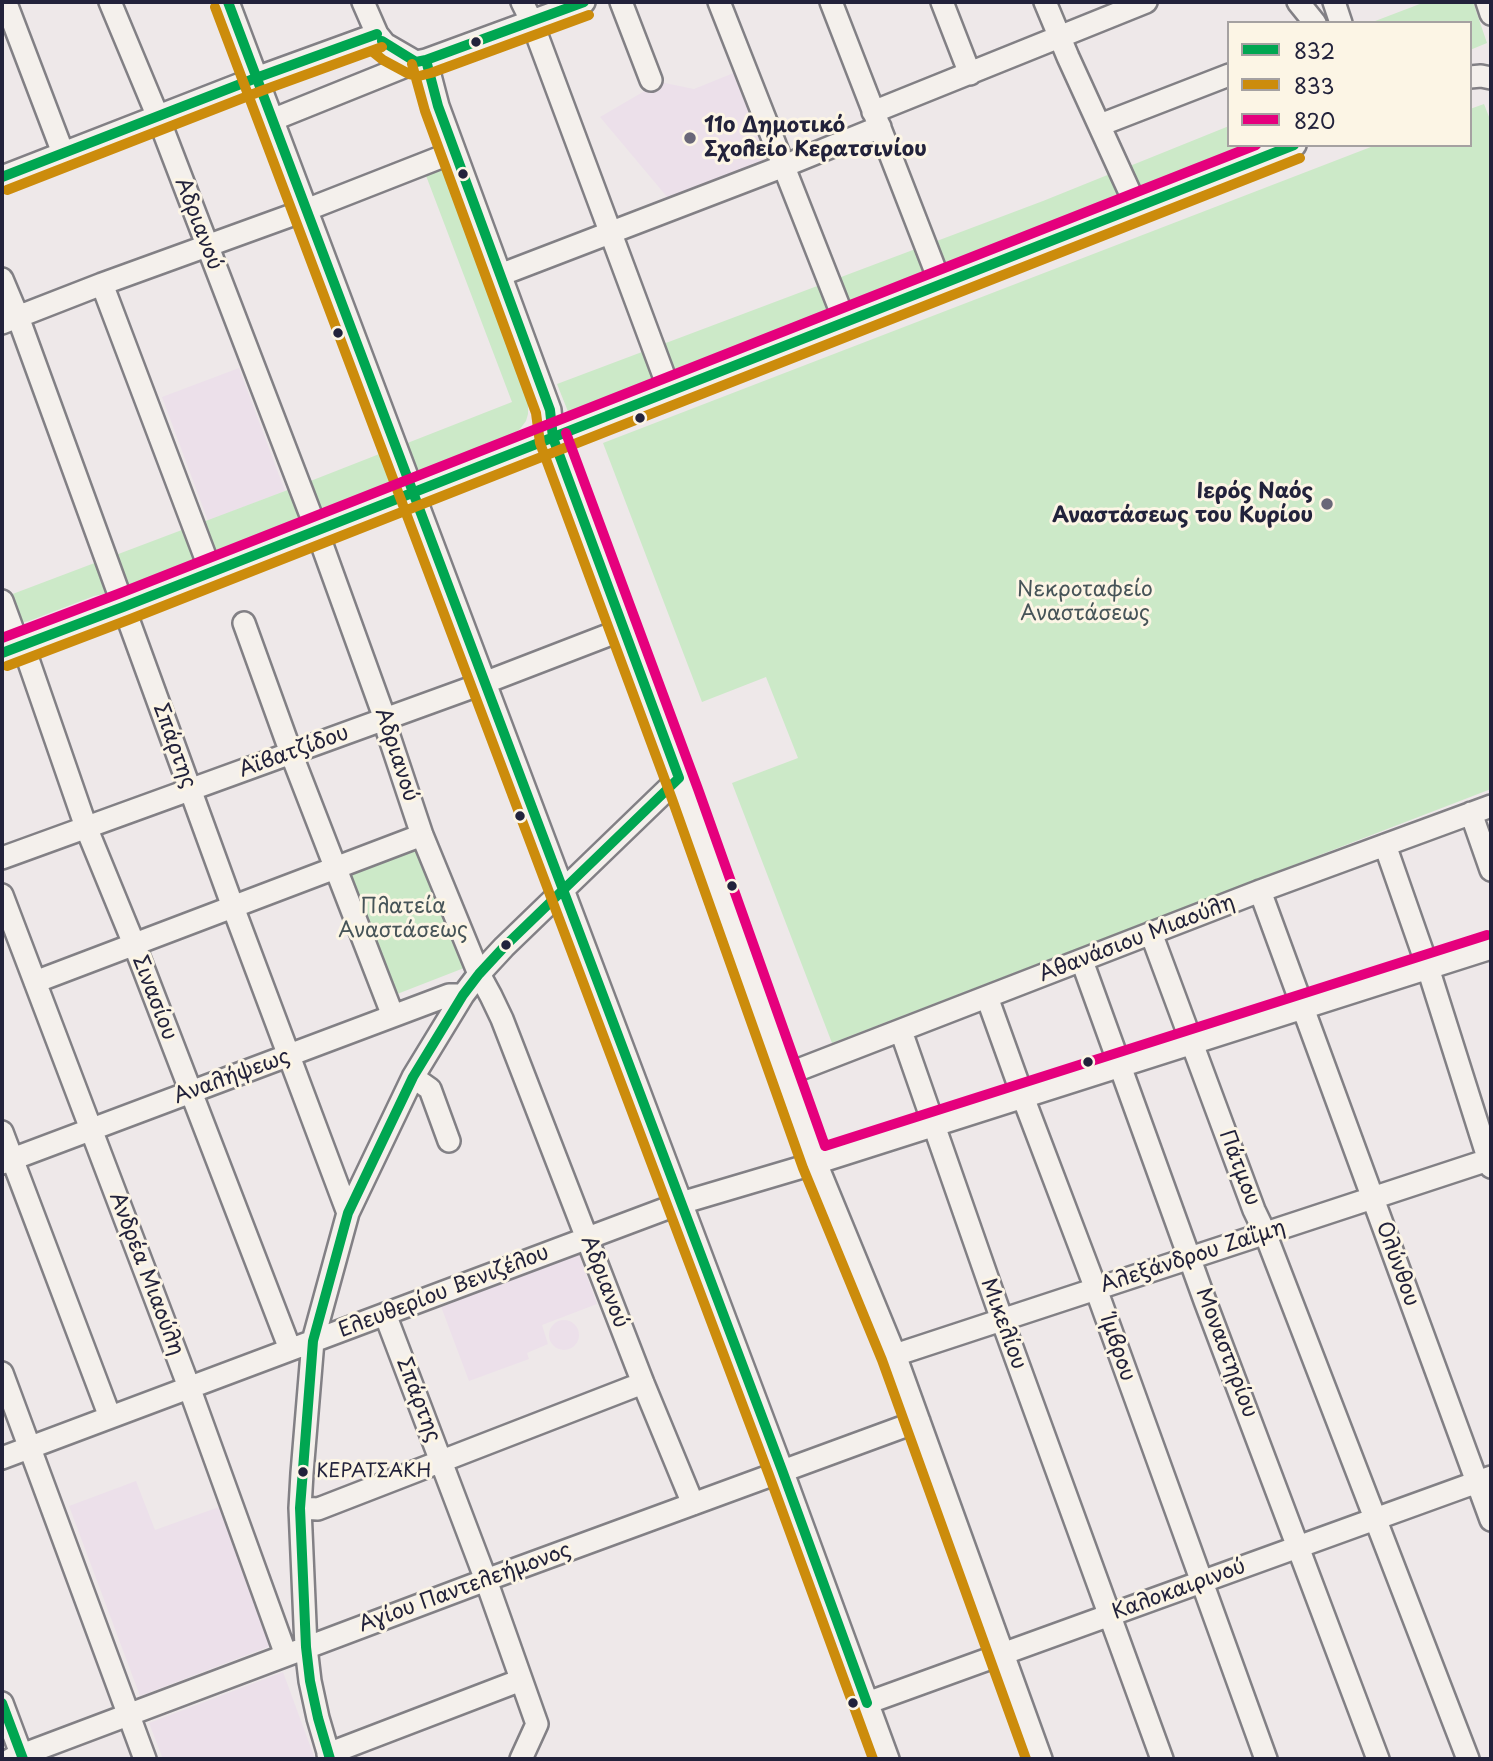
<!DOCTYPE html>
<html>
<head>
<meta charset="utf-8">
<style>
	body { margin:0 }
	#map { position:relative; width:1493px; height:1761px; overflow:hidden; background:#eee8e9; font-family:"Playpen Sans",sans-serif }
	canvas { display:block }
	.frame { position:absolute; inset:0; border:4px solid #22223b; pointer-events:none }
	.legend { position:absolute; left:1227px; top:21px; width:245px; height:126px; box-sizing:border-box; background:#fcf5e5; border:2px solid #a5a1a1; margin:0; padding:9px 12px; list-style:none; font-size:21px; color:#22223b }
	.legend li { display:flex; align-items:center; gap:14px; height:35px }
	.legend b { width:35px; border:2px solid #a5a1a1 }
</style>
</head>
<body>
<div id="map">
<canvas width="1493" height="1761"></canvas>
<div class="frame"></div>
<ul class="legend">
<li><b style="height:9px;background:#00a651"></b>832</li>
<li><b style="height:9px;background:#cc8c0c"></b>833</li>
<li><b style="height:9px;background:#e5007d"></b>820</li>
</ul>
</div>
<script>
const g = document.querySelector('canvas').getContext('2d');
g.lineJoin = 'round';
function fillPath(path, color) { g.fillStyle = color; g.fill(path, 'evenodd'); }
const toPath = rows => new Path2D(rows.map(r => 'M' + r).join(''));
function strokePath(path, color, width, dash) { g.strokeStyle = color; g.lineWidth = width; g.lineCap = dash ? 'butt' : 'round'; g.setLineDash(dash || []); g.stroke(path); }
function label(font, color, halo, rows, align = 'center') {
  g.font = font + ' "Playpen Sans",sans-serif'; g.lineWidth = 6; g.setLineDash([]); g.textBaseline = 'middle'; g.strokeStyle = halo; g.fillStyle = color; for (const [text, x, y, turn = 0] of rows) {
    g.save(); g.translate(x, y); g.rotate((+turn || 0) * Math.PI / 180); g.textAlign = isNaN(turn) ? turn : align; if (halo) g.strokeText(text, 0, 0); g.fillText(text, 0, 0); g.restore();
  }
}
fillPath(toPath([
	[736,72,769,159,668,198,600,117,660,82,694,89],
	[239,368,285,491,208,521,162,397],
	[577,1249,597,1304,542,1325,548,1344,527,1353,529,1359,469,1381,439,1301],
	'549 1335a15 15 0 1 1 30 0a15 15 0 1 1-30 0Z',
	[136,1481,155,1530,219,1507,273,1645,140,1696,69,1506],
	[283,1672,315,1759,163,1759,149,1723]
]), '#ece0ea');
fillPath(toPath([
	[1425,2,1473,2,1487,43,1470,50,1470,23,1370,23],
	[1484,104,1491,122,1491,789,832,1043,732,783,798,758,766,677,702,702,603,443,1376,145,1470,145,1470,109],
	[1229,126,1229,145,1255,145,575,418,569,414,557,384,1043,201],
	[443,166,528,395,528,414,526,421,520,429,508,438,131,589,94,596,29,621,2,627,2,598,285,491,512,402,425,173],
	[415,842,464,968,392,996,343,870]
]), '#cce9c8');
const minor = toPath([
	[110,2,158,117,317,531,385,719,388,733,422,835,479,974,491,996,502,1019,643,1383,693,1504],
	[228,2,782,1470,888,1759],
	[363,2,377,34,385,44,416,62,426,60,584,2],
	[522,2,532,22,670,392],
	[621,2,651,80],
	[719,2,845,322],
	[831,2,941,285],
	[942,2,970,74],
	[1045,2,1068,57,1137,208],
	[1298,2,1315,23],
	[1334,2,1341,23],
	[1487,2,1491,14],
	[7,6,63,153],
	[426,60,438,106,550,410,553,438,685,794,816,1163,895,1355,1041,1759],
	[1470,77,1481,76,1491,78],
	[873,112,1146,2],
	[272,120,416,62],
	[1100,125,1229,75],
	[2,177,256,78,377,34],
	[500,275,784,166,880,127],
	[2,279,18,317,233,907,348,1213],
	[102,284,211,572],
	[2,323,102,284,306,210,454,152],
	[2,601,16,639],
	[244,623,291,753,393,1016],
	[23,645,86,827,134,944,290,1349],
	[2,653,123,607,1295,145],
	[1471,813,1491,870],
	[1385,845,1428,968,1491,1167],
	[2,858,484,683,624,629],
	[1260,891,1491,1520],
	[2,895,189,1387,286,1655],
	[1151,933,1254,1210,1265,1233,1468,1759],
	[1082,961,1205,1301,1378,1759],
	[35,982,422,835],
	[987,997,1023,1097,1096,1289,1266,1759],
	[901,1031,1002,1320,1162,1759],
	[785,1075,1260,891,1491,806],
	[413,1077,430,1089,449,1141],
	[2,1132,110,1417],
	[2,1163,449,995,463,995],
	[385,1314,486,1580,537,1724,521,1759],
	[895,1355,1491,1159],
	[2,1373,145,1759],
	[2,1458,681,1203,816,1163,1491,948],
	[300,1508,318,1509,643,1383],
	[2,1703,23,1759],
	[867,1703,1491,1477],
	[328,1754,521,1680],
	[11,1759,486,1580,919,1421],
	[330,1759,318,1718,310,1681,306,1647,300,1508,302,1473,313,1341,348,1213,413,1077,463,995,479,974,504,947,679,778]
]);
strokePath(minor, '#828085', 26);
strokePath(minor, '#f4f0ec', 21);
strokePath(toPath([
	[228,2,782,1470,867,1703],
	[382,41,416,62,426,60,584,2],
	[2,177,256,78,377,34],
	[2,653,123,607,1294,145],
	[2,1703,23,1759],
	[330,1759,318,1718,310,1681,306,1647,300,1508,313,1341,348,1213,413,1077,463,995,479,974,504,947,679,778,553,438,550,410,438,106,426,60]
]), '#00a651', 10);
strokePath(toPath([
	[215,7,769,1475,873,1759],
	[373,52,383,60,409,74,419,76,431,73,589,15],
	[412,64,425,111,536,413,540,443,672,799,803,1168,882,1360,1026,1759],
	[7,190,261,91,382,47],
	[7,666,128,620,1300,158]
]), '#cc8c0c', 10);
strokePath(toPath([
	[566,433,698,789,825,1146,1487,935],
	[2,638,118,594,1256,145]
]), '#e5007d', 10);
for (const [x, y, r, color] of [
	[476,42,6,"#22223b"],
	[690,138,7,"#696778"],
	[463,174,6,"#22223b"],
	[338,333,6,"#22223b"],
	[640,418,6,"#22223b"],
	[1327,504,7,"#696778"],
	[520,816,6,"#22223b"],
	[732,886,6,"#22223b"],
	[506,945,6,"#22223b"],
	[1088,1062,6,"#22223b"],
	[303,1472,6,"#22223b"],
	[853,1703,6,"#22223b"]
]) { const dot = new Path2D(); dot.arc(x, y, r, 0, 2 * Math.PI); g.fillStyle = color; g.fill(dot); strokePath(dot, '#fcf5e5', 2.5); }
label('19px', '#22223b', '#fcf5e5', [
	["ΚΕΡΑΤΣΑΚΗ",316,1472]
], 'left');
label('bold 21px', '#22223b', '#fcf5e5', [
	["11o Δημοτικό",704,126],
	["Σχολείο Κερατσινίου",704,150],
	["Ιερός Ναός",1313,492,"right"],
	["Αναστάσεως του Κυρίου",1313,516,"right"]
], 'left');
label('21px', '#22223b', '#fcf5e5', [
	["Αδριανού",198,224,69],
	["Σπάρτης",174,746,70],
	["Αϊβατζίδου",294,752,-20],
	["Αδριανού",396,755,72],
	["Αθανάσιου Μιαούλη",1137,939,-21],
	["Σινασίου",154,998,69],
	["Αναλήψεως",232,1077,-20],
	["Πάτμου",1239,1168,69],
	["Αλεξάνδρου Ζαΐμη",1193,1257,-18],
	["Ολύνθου",1397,1264,70],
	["Ανδρέα Μιαούλη",146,1274,69],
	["Αδριανού",604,1282,69],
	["Ελευθερίου Βενιζέλου",444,1292,-21],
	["Μικελίου",1003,1324,70],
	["Ίμβρου",1117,1348,71],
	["Μοναστηρίου",1226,1353,69],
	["Σπάρτης",418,1400,69],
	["Αγίου Παντελεήμονος",465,1588,-20],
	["Καλοκαιρινού",1179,1590,-20]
]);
label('21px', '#465458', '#fcf5e5', [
	["Νεκροταφείο",1085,590],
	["Αναστάσεως",1085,614],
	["Πλατεία",403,907],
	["Αναστάσεως",403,931]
]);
</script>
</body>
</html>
